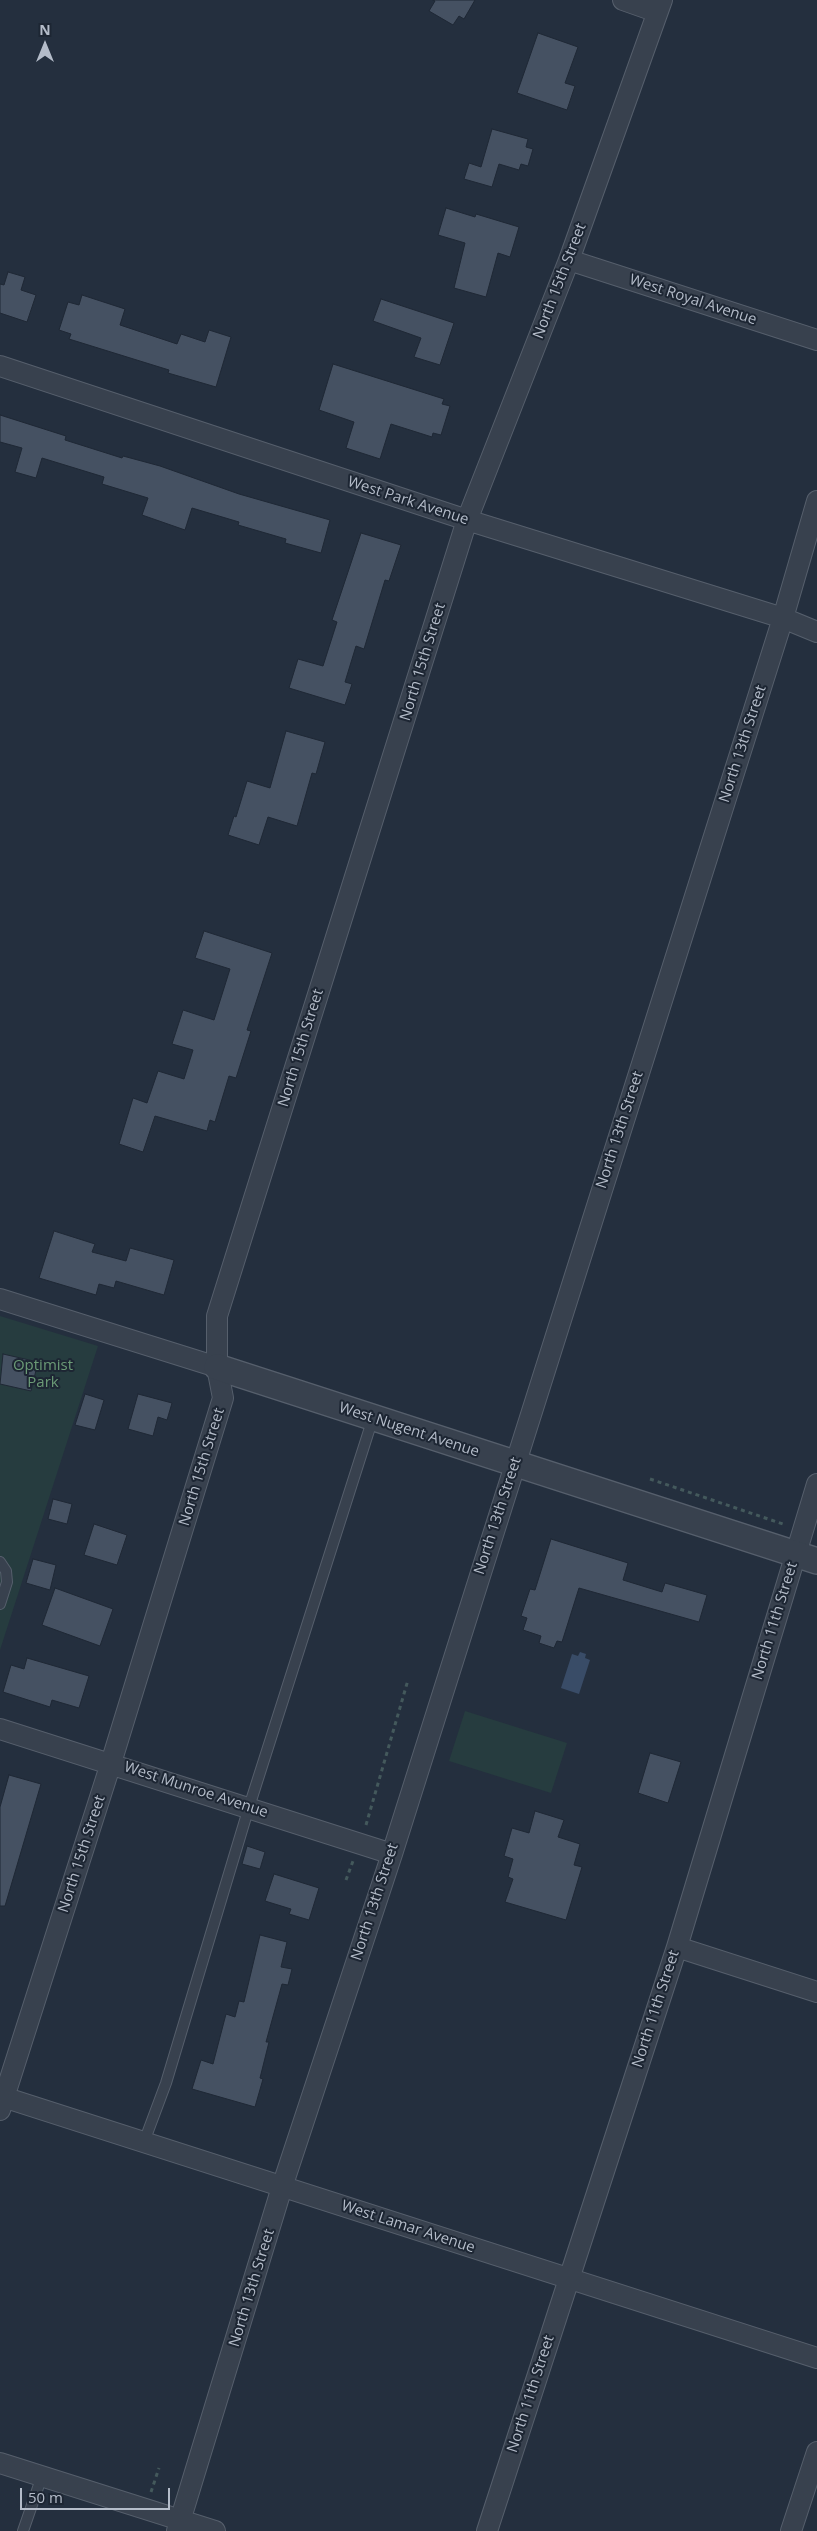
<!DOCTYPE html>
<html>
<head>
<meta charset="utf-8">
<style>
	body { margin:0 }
	#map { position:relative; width:817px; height:2531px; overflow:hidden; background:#242f3e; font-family:"Open Sans",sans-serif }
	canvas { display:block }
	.north { position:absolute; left:20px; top:20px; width:50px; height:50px; -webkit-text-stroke:4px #1d2633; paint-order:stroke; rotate:0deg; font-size:14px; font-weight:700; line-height:20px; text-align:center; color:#b4bcc9 }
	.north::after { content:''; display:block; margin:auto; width:18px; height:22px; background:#b4bcc9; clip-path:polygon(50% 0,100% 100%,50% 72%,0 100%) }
	.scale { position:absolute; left:20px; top:2488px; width:150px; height:22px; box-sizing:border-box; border:2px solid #b4bcc9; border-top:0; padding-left:6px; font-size:15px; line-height:18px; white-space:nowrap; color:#b4bcc9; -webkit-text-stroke:4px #1d2633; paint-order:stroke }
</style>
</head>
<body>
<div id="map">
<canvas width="817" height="2531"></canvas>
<div class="north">N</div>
<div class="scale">50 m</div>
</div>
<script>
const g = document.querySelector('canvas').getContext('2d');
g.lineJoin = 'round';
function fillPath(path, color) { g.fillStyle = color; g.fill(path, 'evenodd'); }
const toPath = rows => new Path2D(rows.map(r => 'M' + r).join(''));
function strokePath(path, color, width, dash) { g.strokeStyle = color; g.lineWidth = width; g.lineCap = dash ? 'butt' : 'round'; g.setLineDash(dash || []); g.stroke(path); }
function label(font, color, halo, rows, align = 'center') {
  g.font = font + ' "Open Sans",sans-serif'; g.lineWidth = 4; g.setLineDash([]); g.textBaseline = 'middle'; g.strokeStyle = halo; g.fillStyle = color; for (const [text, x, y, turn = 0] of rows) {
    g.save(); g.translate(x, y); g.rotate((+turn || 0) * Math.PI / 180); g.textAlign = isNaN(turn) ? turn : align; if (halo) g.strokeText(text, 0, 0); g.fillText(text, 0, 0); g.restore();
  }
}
fillPath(toPath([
	[0,1316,98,1346,0,1650],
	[465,1711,567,1743,551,1793,449,1761]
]), '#263c3f');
fillPath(toPath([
	[580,1652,586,1654,585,1658,590,1660,579,1694,561,1688,572,1654,578,1656]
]), '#394c67');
const building = toPath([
	[433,0,475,0,464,19,459,16,453,25,429,11,435,1,433,0],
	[538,33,578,47,565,83,575,86,567,110,517,93,538,33],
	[492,129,528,139,526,147,533,149,528,166,521,164,519,170,499,164,492,187,464,179,469,163,481,167,492,129],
	[446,208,475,217,476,214,519,227,510,257,498,253,486,297,454,288,465,243,438,235,446,208],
	[8,272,25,277,21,290,36,295,27,322,0,313,0,284,4,285,8,272],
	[82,295,125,309,120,325,177,344,181,334,205,342,209,330,231,337,216,387,168,373,169,370,69,339,71,334,59,330,68,302,79,305,82,295],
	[381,299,454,323,440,365,414,357,421,338,373,321,381,299],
	[333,364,444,399,442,404,450,406,441,435,433,433,432,437,391,424,380,459,346,448,354,422,319,410,333,364],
	[0,415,66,436,65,440,122,458,123,456,160,466,239,494,330,520,321,553,285,543,286,539,238,525,239,522,192,508,185,530,142,515,148,498,102,484,104,477,42,458,36,478,15,472,22,448,0,442,0,415],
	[361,533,401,545,389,581,385,580,364,649,356,646,345,682,352,684,345,705,289,688,298,659,323,666,337,622,332,620,361,533],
	[286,731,325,742,316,774,312,773,297,826,268,817,259,845,228,835,234,816,236,817,247,781,270,788,286,731],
	[204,931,272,953,247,1030,251,1031,236,1078,229,1076,215,1122,210,1120,207,1131,155,1116,143,1152,119,1144,133,1098,147,1103,158,1071,184,1079,193,1050,172,1044,183,1010,214,1020,230,969,195,958,204,931],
	[54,1231,95,1244,92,1252,126,1261,130,1248,174,1260,164,1295,116,1281,114,1288,99,1284,96,1295,39,1278,54,1231],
	[3,1354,38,1362,31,1391,0,1384,3,1354],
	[85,1394,104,1400,95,1430,75,1425,85,1394],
	[138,1394,172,1403,167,1420,158,1417,153,1436,128,1429,138,1394],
	[53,1499,72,1504,67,1524,48,1519,53,1499],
	[94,1524,127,1535,117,1565,84,1555,94,1524],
	[551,1539,628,1563,623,1580,662,1592,665,1583,707,1595,699,1622,579,1588,562,1642,557,1641,554,1648,539,1643,541,1636,523,1630,527,1618,521,1616,530,1589,535,1590,551,1539],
	[33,1559,56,1565,50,1590,26,1583,33,1559],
	[55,1588,113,1609,100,1646,42,1625,55,1588],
	[27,1658,89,1676,79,1708,52,1700,50,1707,3,1692,11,1665,24,1669,27,1658],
	[650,1753,681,1762,668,1803,638,1793,650,1753],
	[9,1775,41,1784,5,1906,0,1906,0,1807,9,1775],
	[535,1811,564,1820,558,1837,580,1844,574,1865,582,1867,566,1920,505,1902,513,1879,508,1877,513,1859,504,1856,512,1828,529,1833,535,1811],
	[247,1846,265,1852,260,1869,242,1864,247,1846],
	[274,1874,319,1888,309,1920,289,1914,291,1909,265,1901,274,1874],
	[260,1935,287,1942,281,1967,292,1969,288,1985,282,1984,266,2042,269,2042,260,2078,263,2079,255,2107,192,2089,201,2060,213,2064,226,2014,235,2017,239,2001,244,2002,260,1935]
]);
fillPath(building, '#455162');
strokePath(building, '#1f2835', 1);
const service = toPath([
	[0,1562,6,1571,7,1582,0,1604],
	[144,2142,166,2083,249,1807,373,1418],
	[23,2531,42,2476]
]);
const minor = toPath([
	[623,0,657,12],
	[569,260,817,340],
	[0,366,467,520,783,618,817,632],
	[0,1299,217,1367],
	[0,1729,392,1854],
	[677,1947,817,1992],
	[0,2096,817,2358],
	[0,2110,111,1763,223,1398,217,1367,217,1316,467,520,569,260,662,0],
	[0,2463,215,2531],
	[177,2531,282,2187,392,1854,783,618,817,501],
	[487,2531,677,1947,817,1484],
	[791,2531,817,2452]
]);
const tertiary = toPath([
	[217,1367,817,1561]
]);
strokePath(service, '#565f6c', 12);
strokePath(minor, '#565f6c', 22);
strokePath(tertiary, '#565f6c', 28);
strokePath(toPath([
	[650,1479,783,1524],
	[366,1825,408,1680],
	[346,1880,353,1861],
	[151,2492,159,2468]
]), '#44595c', 3, [4, 4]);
strokePath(service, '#38414e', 10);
strokePath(minor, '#38414e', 20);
strokePath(tertiary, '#38414e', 25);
label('15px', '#b4bcc9', '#1d2633', [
	["North 15th Street",560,281,-69],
	["West Royal Avenue",693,300,18],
	["West Park Avenue",408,501,18],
	["North 15th Street",423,662,-73],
	["North 13th Street",743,744,-72],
	["North 15th Street",301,1048,-73],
	["North 13th Street",620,1130,-72],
	["West Nugent Avenue",409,1430,18],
	["North 15th Street",202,1467,-73],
	["North 13th Street",498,1516,-72],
	["North 11th Street",775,1621,-73],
	["West Munroe Avenue",196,1790,18],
	["North 15th Street",82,1854,-72],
	["North 13th Street",375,1902,-72],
	["North 11th Street",656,2009,-72],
	["West Lamar Avenue",408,2227,18],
	["North 13th Street",252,2288,-73],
	["North 11th Street",531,2394,-72]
]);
label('15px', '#6b9a76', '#1d2633', [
	["Optimist",43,1366],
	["Park",43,1383]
]);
</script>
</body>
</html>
